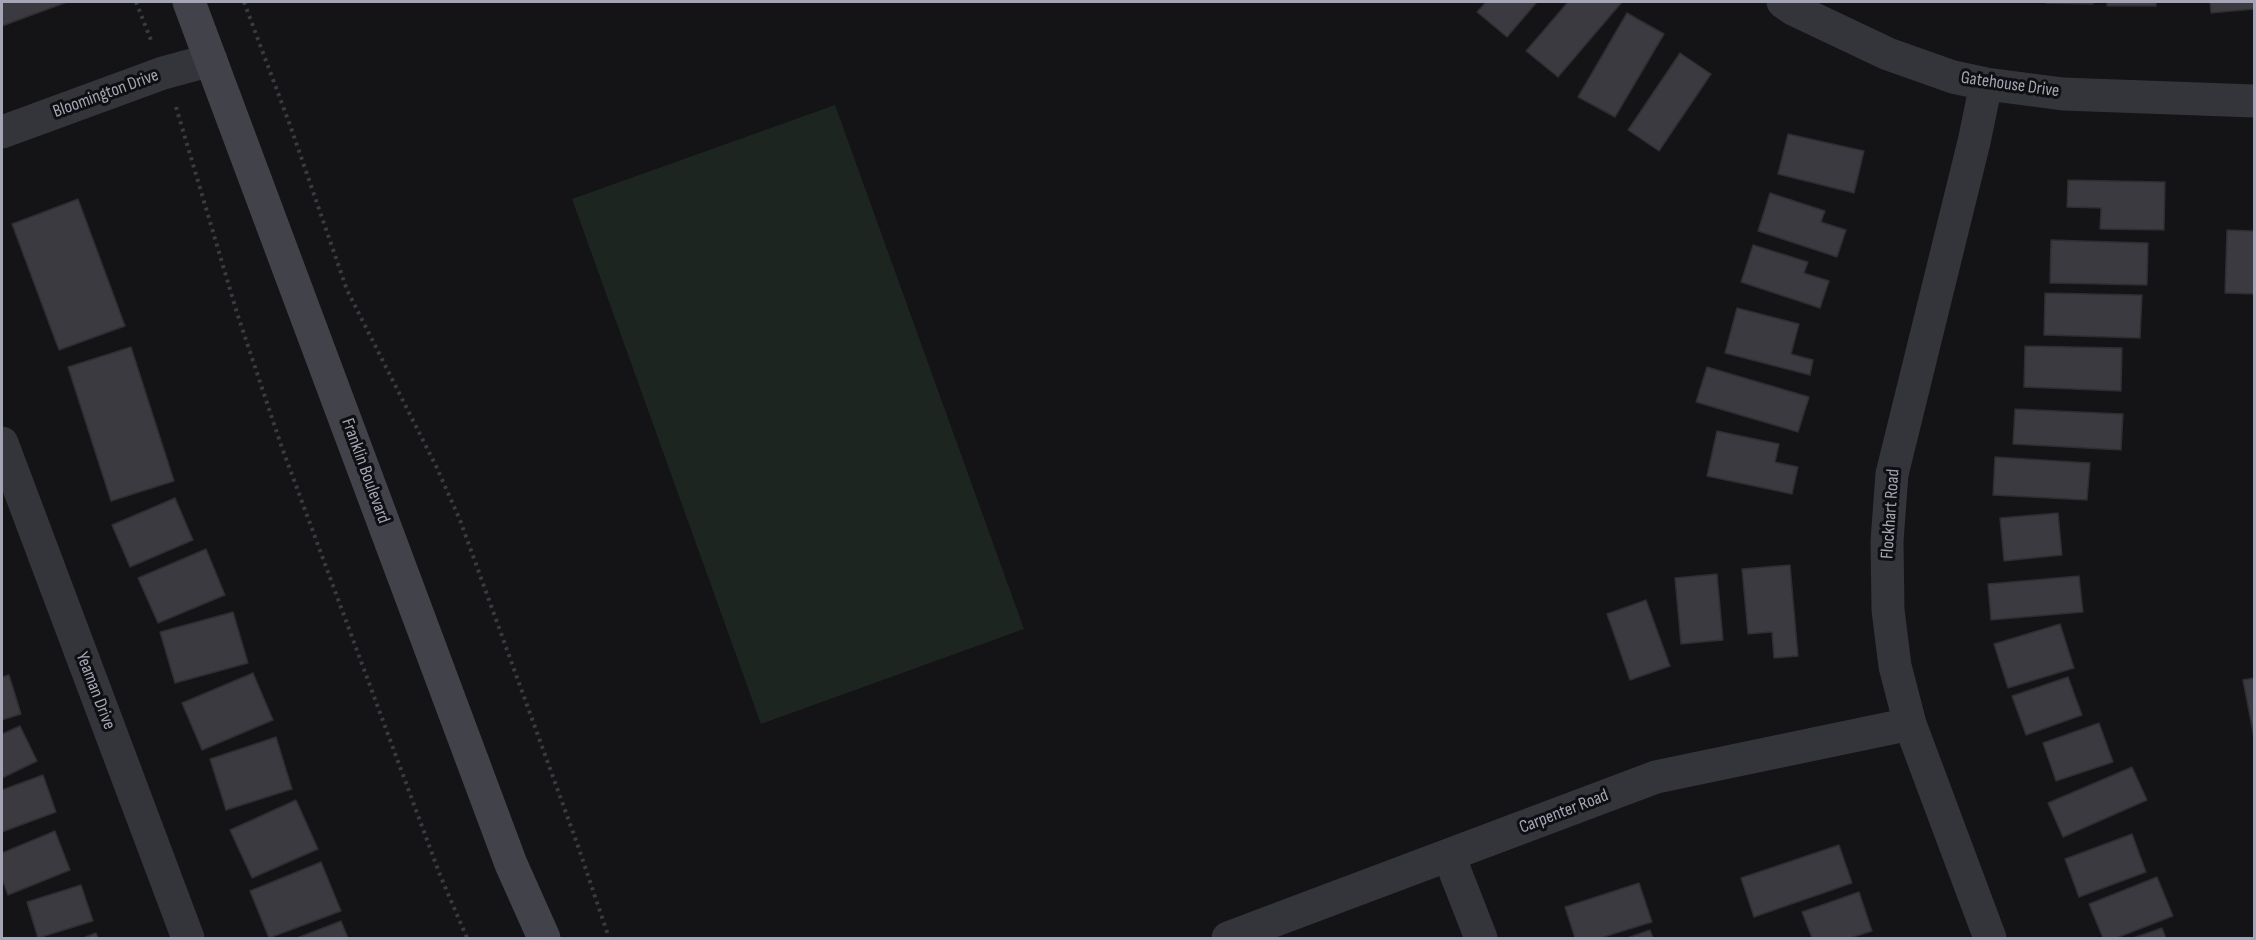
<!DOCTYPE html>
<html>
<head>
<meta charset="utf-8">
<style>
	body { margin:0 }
	#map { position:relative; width:2256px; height:940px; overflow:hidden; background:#141315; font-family:"Sofia Sans Condensed",sans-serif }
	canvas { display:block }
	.frame { position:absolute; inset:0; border:3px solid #a4a6b7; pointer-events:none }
</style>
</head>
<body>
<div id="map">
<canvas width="2256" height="940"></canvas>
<div class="frame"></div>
</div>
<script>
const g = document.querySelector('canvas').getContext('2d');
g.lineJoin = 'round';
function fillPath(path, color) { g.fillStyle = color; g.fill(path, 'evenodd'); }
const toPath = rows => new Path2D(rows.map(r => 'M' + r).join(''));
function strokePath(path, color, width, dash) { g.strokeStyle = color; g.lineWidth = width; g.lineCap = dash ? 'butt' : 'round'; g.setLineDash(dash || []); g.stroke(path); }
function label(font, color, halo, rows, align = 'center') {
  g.font = font + ' "Sofia Sans Condensed",sans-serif'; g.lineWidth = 6; g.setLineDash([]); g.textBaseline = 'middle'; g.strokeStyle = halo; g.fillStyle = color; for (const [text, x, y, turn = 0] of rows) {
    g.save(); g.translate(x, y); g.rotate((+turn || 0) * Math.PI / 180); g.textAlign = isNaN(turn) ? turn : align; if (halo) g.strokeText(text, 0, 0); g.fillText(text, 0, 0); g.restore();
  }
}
fillPath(toPath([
	[835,105,1024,629,761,724,572,199]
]), '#1d2520');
const building = toPath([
	[2,2,67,2,2,26,2,2],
	[1486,2,1537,2,1507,37,1477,12,1486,2],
	[1568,2,1622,2,1558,77,1526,51,1568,2],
	[2046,2,2093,2,2093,4,2046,3,2046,2],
	[2107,2,2156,2,2156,6,2107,6,2107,2],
	[2210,2,2254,2,2254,9,2211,13,2210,2],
	[1627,13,1664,34,1615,117,1578,97,1627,13],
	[1680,53,1711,74,1659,151,1628,130,1680,53],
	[1788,134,1864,151,1854,193,1778,174,1788,134],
	[2068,180,2165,182,2164,230,2100,229,2101,208,2067,207,2068,180],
	[1770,193,1825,211,1821,222,1846,230,1837,257,1758,231,1770,193],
	[78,199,125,326,59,350,12,224,78,199],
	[2227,230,2254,231,2254,294,2225,293,2227,230],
	[2051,240,2148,243,2147,285,2050,283,2051,240],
	[1753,245,1808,262,1804,273,1829,281,1820,308,1741,282,1753,245],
	[2045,293,2142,295,2140,338,2044,335,2045,293],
	[1737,308,1799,324,1791,354,1813,360,1810,375,1725,353,1737,308],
	[2025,346,2122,348,2121,391,2024,387,2025,346],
	[131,347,174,481,111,501,68,367,131,347],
	[1707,367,1809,397,1798,432,1696,402,1707,367],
	[2015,409,2123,414,2121,450,2013,444,2015,409],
	[1717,431,1779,444,1775,462,1798,467,1792,494,1707,476,1717,431],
	[1995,457,2090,463,2087,500,1993,495,1995,457],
	[175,498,193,540,130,567,112,525,175,498],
	[2058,513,2062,555,2004,561,2000,518,2058,513],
	[206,549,225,595,158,623,138,578,206,549],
	[1790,565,1798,656,1774,658,1772,632,1748,634,1742,569,1790,565],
	[1717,574,1723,640,1681,644,1675,578,1717,574],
	[2079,576,2083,612,1991,620,1988,584,2079,576],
	[1646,600,1670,666,1630,680,1607,614,1646,600],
	[233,612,248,663,175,683,160,632,233,612],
	[2060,624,2074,668,2008,688,1994,644,2060,624],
	[253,673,273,720,202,750,182,703,253,673],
	[9,675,21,714,2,720,2,677,9,675],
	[2068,677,2082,715,2026,735,2012,696,2068,677],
	[2254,678,2254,737,2243,680,2254,678],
	[2099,723,2113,762,2056,781,2043,743,2099,723],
	[20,726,37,761,2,778,2,734,20,726],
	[276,737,292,789,226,810,210,759,276,737],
	[2132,767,2147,800,2063,837,2048,803,2132,767],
	[43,775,56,812,2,832,2,790,43,775],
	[296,800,318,849,252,878,230,830,296,800],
	[55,831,70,870,8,895,2,879,2,853,55,831],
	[2132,834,2146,872,2079,897,2065,859,2132,834],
	[1839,845,1852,883,1754,917,1741,878,1839,845],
	[321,862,341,911,269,938,250,891,321,862],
	[2157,877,2173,916,2116,938,2103,938,2089,904,2157,877],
	[1639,883,1652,922,1600,938,1575,938,1565,907,1639,883],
	[81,885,93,921,38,938,27,902,81,885],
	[1859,892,1872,931,1850,938,1812,938,1802,912,1859,892],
	[341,921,348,938,297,938,341,921],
	[2162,928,2166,938,2133,938,2162,928],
	[1650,930,1653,938,1627,938,1650,930],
	[96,933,98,938,83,938,96,933]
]);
fillPath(building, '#3b3a40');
strokePath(building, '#2e2d31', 1.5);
strokePath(toPath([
	[136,2,151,40],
	[244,2,290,125,347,290,436,466,460,520,578,846,609,938],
	[176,107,237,313,281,445,440,875,467,938]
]), '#3a3b42', 4, [3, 4.5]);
strokePath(toPath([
	[1783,2,1793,9,1888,54,1953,77,1986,84,2063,94,2254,101],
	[1986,84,1974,142,1892,474,1887,541,1888,610,1895,666,1910,724,1990,938],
	[2,132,163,73,211,60],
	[2,443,188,938],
	[1449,856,1481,938],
	[1228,938,1656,777,1910,724]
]), '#34343b', 33);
strokePath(toPath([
	[189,2,511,864,544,938]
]), '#42424b', 33);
label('18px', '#a4a6b7', '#0f0e10', [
	["Gatehouse Drive",2010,85,8],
	["Bloomington Drive",106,94,-20],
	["Franklin Boulevard",365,471,70],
	["Flockhart Road",1891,514,-86],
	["Yeaman Drive",95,691,69],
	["Carpenter Road",1564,812,-21]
]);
</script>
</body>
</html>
